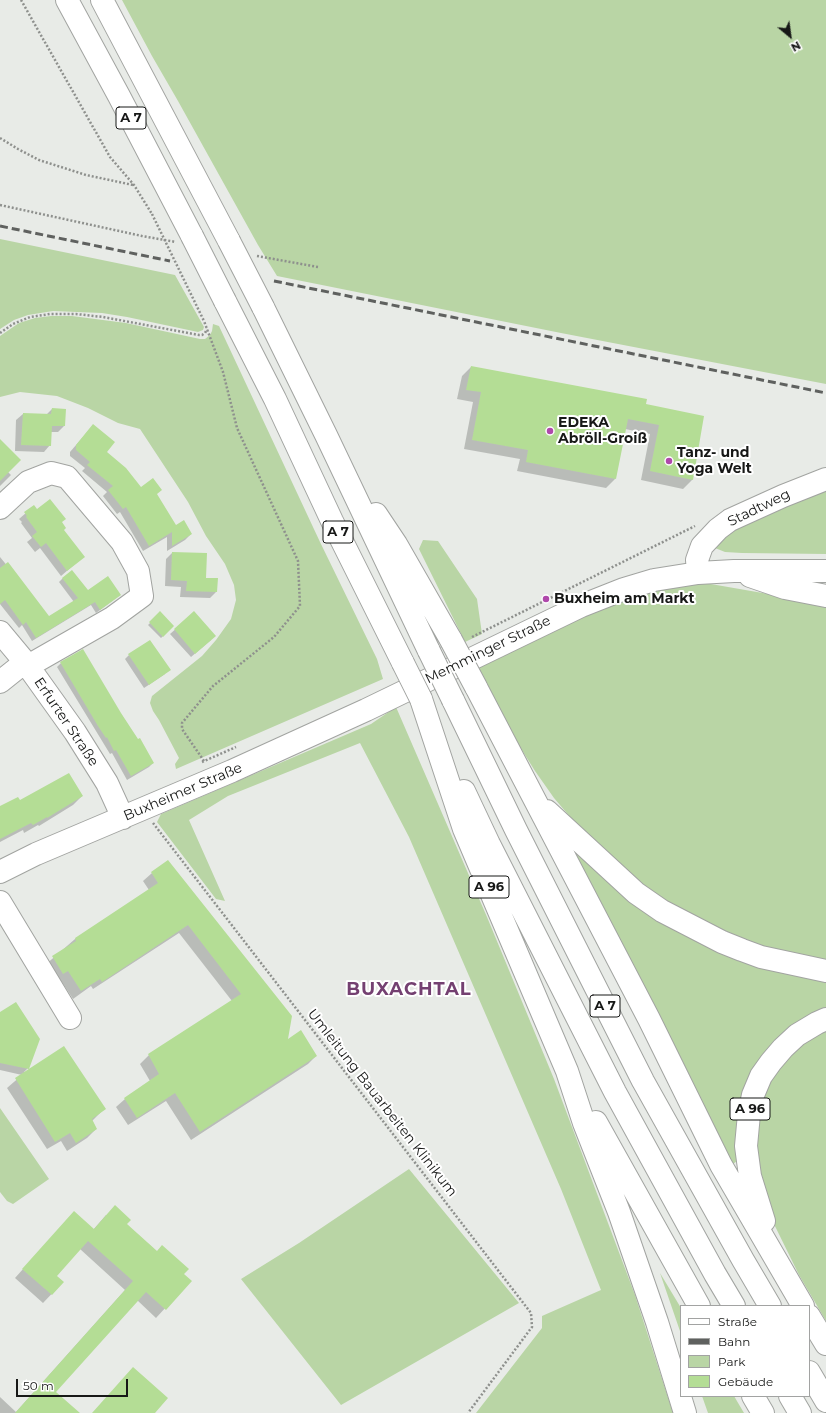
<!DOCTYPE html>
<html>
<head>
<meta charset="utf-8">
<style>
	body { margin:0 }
	#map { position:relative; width:826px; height:1413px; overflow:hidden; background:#e8ebe7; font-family:Montserrat,sans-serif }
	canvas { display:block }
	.legend { position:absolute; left:680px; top:1305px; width:130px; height:92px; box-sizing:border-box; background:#fff; border:1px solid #a2a3a2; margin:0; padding:5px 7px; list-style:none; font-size:12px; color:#171817 }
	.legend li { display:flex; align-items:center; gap:8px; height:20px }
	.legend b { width:20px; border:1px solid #a2a3a2 }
	.north { position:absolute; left:770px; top:16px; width:40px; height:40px; -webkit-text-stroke:3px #fff; paint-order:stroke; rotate:151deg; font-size:11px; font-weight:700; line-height:16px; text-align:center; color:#171817 }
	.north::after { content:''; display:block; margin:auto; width:14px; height:18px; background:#171817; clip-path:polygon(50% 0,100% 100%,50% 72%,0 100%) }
	.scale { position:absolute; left:16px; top:1379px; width:112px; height:18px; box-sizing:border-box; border:2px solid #171817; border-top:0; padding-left:5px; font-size:12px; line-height:14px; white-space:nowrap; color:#171817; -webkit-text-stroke:3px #fff; paint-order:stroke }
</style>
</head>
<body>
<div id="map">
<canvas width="826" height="1413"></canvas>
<ul class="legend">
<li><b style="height:5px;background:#fff"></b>Straße</li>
<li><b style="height:5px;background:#5f615f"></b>Bahn</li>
<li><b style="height:11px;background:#b9d5a5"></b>Park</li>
<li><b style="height:11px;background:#b4dd95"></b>Gebäude</li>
</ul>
<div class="north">N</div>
<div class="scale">50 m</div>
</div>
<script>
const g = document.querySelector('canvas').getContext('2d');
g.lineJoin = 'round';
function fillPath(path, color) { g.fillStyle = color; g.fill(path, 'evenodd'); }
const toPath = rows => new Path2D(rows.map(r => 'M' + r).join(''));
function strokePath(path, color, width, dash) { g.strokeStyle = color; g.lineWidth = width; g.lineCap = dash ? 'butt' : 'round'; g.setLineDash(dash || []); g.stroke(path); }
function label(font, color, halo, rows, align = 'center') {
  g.font = font + ' Montserrat,sans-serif'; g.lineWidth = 4; g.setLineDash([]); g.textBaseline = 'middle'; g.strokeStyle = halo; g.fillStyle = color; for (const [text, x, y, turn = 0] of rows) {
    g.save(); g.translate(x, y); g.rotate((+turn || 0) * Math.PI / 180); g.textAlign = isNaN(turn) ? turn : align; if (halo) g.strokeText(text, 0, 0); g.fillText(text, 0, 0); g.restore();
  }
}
fillPath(toPath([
	[122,0,826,0,826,384,561,333,277,276,258,245,178,101,152,56],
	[0,239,175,275,204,327,203,330,198,332,127,317,102,313,53,311,28,315,14,320,0,329],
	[51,316,72,316,126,323,200,339,205,339,210,335,212,331,213,324,219,326,320,542,377,659,383,679,176,769,175,764,179,758,159,720,153,711,150,703,152,696,202,656,216,640,231,619,236,600,234,585,225,564,206,536,188,502,140,429,118,423,88,408,57,396,20,392,0,397,0,336,19,323,35,318],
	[826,487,826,554,742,553,725,552,710,546,717,537],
	[423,540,438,541,477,599,482,634,465,642,419,549],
	[705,583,826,604,826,962,770,949,714,929,653,893,627,873,571,818,554,798,535,771,510,731,474,668,590,612,640,594,671,586],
	[396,707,487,917,554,1079,635,1295,673,1413,476,1413,542,1328,542,1316,601,1290,561,1189,409,837,360,743,228,796,189,820,225,901,216,899,157,822,161,814,371,724],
	[573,845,599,872,826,980,826,1008,800,1021,780,1035,765,1052,739,1108,736,1131,737,1161,733,1164,569,848],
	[826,1030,826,1321,799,1275,772,1220,756,1159,760,1103,772,1075,790,1053,812,1036],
	[0,1108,49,1179,13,1204,7,1201,0,1192],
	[409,1169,519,1303,341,1405,241,1279,299,1243],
	[660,1273,681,1308,681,1334],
	[702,1396,734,1396,744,1413,708,1413]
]), '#b9d5a5');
fillPath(toPath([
	[471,367,703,417,692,480,683,489,641,480,650,434,625,429,615,479,606,488,517,471,520,459,464,449,473,402,457,399,462,376],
	[52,409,64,426,58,432,51,432,50,445,44,452,15,451,16,420,23,414,46,415],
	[88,431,106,452,141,488,176,526,191,534,185,540,167,551,167,537,143,551,120,512,117,514,103,496,107,492,82,471,85,468,70,456,70,452],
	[0,440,8,472,11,475,0,486],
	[34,506,37,510,61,522,63,530,83,557,61,576,40,548,35,552,27,542,32,538,21,523,22,522,19,519],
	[172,553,205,579,216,592,210,598,180,597,181,587,165,586,166,559],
	[0,557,49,617,74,602,59,582,63,578,88,592,120,595,96,613,91,605,32,641,22,625,19,628,0,604],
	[160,613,173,626,161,638,148,625],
	[194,613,211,640,191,657,170,634],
	[129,655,165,674,144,688,125,659],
	[61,663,121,714,153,763,149,767,127,780,112,753,110,754,57,667],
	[82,796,73,805,39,826,38,825,24,833,23,830,0,842,0,808,20,802],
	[152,873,286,1041,316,1056,308,1064,191,1140,166,1101,128,1125,116,1107,125,1099,150,1081,140,1064,149,1055,232,1001,179,933,93,989,91,986,73,999,60,979,54,982,44,966,75,939,149,890,143,881],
	[0,1013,28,1068,24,1072,104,1109,92,1121,96,1129,87,1138,67,1151,61,1141,47,1149,7,1088,22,1075,0,1070],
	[106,1215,126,1224,190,1281,156,1318,137,1300,55,1392,78,1413,0,1413,0,1397,16,1412,125,1290,80,1249,56,1276,63,1282,43,1303,15,1278,66,1221,93,1230]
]), '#0003');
fillPath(toPath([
	[471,366,647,399,646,404,704,416,693,480,650,471,659,425,628,419,616,479,526,462,528,450,472,440,481,392,466,390],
	[52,408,66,409,65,426,52,426,51,446,21,445,23,413,51,414],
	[93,424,115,442,107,452,126,468,141,487,153,478,162,490,157,494,176,525,184,520,192,534,172,546,172,532,149,546,126,507,123,509,108,490,113,486,87,465,90,462,76,450,76,445],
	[0,439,21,460,0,481],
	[50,499,66,519,62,522,66,528,64,530,85,557,67,571,46,543,41,547,32,536,37,532,26,517,27,516,24,512,34,505,37,509],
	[172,552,207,553,206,578,218,578,217,592,186,591,187,581,171,580],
	[8,562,49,616,78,598,62,578,72,570,88,590,108,576,121,595,100,610,95,602,36,638,26,622,23,625,5,600,0,604,0,568],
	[160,611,174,626,163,637,149,622],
	[194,611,216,636,195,654,174,629],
	[150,640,171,670,149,685,128,654],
	[83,649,121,713,138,739,140,738,154,763,131,776,116,750,114,751,107,737,106,738,98,726,60,662],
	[69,773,83,796,47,818,47,817,33,825,31,823,0,839,0,806,18,797,20,800],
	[168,860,292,1016,288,1039,301,1030,317,1056,200,1132,175,1093,137,1118,124,1098,159,1074,148,1054,241,994,188,925,102,982,100,979,81,991,68,971,63,974,52,956,76,941,75,938,158,883,151,872],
	[16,1002,40,1039,29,1069,0,1063,0,1012],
	[64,1046,106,1109,92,1119,97,1129,76,1143,70,1133,55,1142,15,1078],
	[115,1205,131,1220,127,1224,157,1251,162,1245,189,1269,184,1274,192,1281,166,1310,146,1292,56,1392,80,1413,15,1413,133,1281,88,1241,57,1276,64,1282,52,1295,22,1269,74,1211,94,1229],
	[133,1367,168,1398,155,1413,92,1413]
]), '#b4dd95');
const minor = toPath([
	[0,508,28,482,51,473,67,477,122,542,138,571,142,596,112,618,28,666],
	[698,573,697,560,702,546,718,529,730,520,783,496,826,479],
	[750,576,785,588,826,596],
	[0,632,25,662,75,732,107,783,123,818],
	[0,682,25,662],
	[0,872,36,854,232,771,366,710,581,606,624,589,654,580,698,573,734,571,826,571],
	[0,902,70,1018]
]);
const highway = toPath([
	[67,0,119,96,192,236],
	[102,0,229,241],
	[225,301,275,399,332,521,403,663],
	[263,307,326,435,429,651],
	[376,514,396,544,451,640],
	[476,687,649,1019,721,1165,803,1306],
	[421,699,464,829,567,1071,584,1123,619,1212,657,1322,685,1413],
	[453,700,516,830,643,1081,743,1260,770,1306],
	[464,791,489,844,615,1092,715,1274,734,1306],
	[547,811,636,893,662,911,722,942,742,950,761,957,826,971],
	[596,1122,699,1306],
	[764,1221,750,1176,746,1146,749,1114,753,1095,761,1076,771,1062,783,1048,797,1035,817,1023,826,1019],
	[809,1316,826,1344],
	[809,1372,826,1401],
	[753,1396,763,1413],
	[790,1396,800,1413]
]);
strokePath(minor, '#a2a4a1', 24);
strokePath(highway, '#a2a4a1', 24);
strokePath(toPath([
	[21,0,110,157,134,185,152,214],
	[0,138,18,149,39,160,86,175,133,185],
	[0,205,142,236,176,242],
	[257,256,318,267],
	[0,333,13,324,30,317,50,314,76,314,103,317,199,335,202,335,205,333,207,329],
	[472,637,695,526],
	[204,761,182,729,182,723,213,686,274,637,300,606,298,561,237,428,223,372,204,321],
	[202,762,236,747],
	[153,823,531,1313,532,1327,468,1413]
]), '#8e908d', 2.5, [2, 2]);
strokePath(minor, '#fff', 22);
strokePath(highway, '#fff', 22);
strokePath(toPath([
	[0,226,170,261],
	[274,281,826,393]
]), '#5f615f', 3, [8, 4]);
const highwayBridge = toPath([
	[192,236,225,301],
	[229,241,263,307],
	[451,640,476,687],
	[429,651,453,700],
	[403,663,421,699]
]);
strokePath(highwayBridge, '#a2a4a1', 24, []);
strokePath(toPath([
	[152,214,204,321]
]), '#8e908d', 2.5, [2, 2]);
strokePath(highwayBridge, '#fff', 22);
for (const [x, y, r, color] of [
	[550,431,4,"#af48ab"],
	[669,461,4,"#af48ab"],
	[546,599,4,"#af48ab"]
]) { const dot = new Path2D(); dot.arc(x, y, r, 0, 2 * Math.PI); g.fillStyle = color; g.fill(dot); strokePath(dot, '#fff', 1.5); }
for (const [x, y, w] of [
	[131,118,30],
	[338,532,30],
	[489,887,40],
	[605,1006,30],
	[750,1109,40]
]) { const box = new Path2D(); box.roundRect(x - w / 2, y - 11, w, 22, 3); g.fillStyle = '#fff'; g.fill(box); strokePath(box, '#171817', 1); }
label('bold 13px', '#171817', null, [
	["A 7",131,118],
	["A 7",338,532],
	["A 96",489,887],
	["A 7",605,1006],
	["A 96",750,1109]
]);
label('bold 14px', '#171817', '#fff', [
	["EDEKA",558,423],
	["Abröll-Groiß",558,439],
	["Tanz- und",677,453],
	["Yoga Welt",677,469],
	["Buxheim am Markt",554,599]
], 'left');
label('14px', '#171817', '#fff', [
	["Stadtweg",759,508,-26],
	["Memminger Straße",488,650,-26],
	["Erfurter Straße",66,722,56],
	["Buxheimer Straße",183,792,-23],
	["Umleitung Bauarbeiten Klinikum",382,1103,52]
]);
g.letterSpacing = '1px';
label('bold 18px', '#744071', '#fff', [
	["BUXACHTAL",409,990]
]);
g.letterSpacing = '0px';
</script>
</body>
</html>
